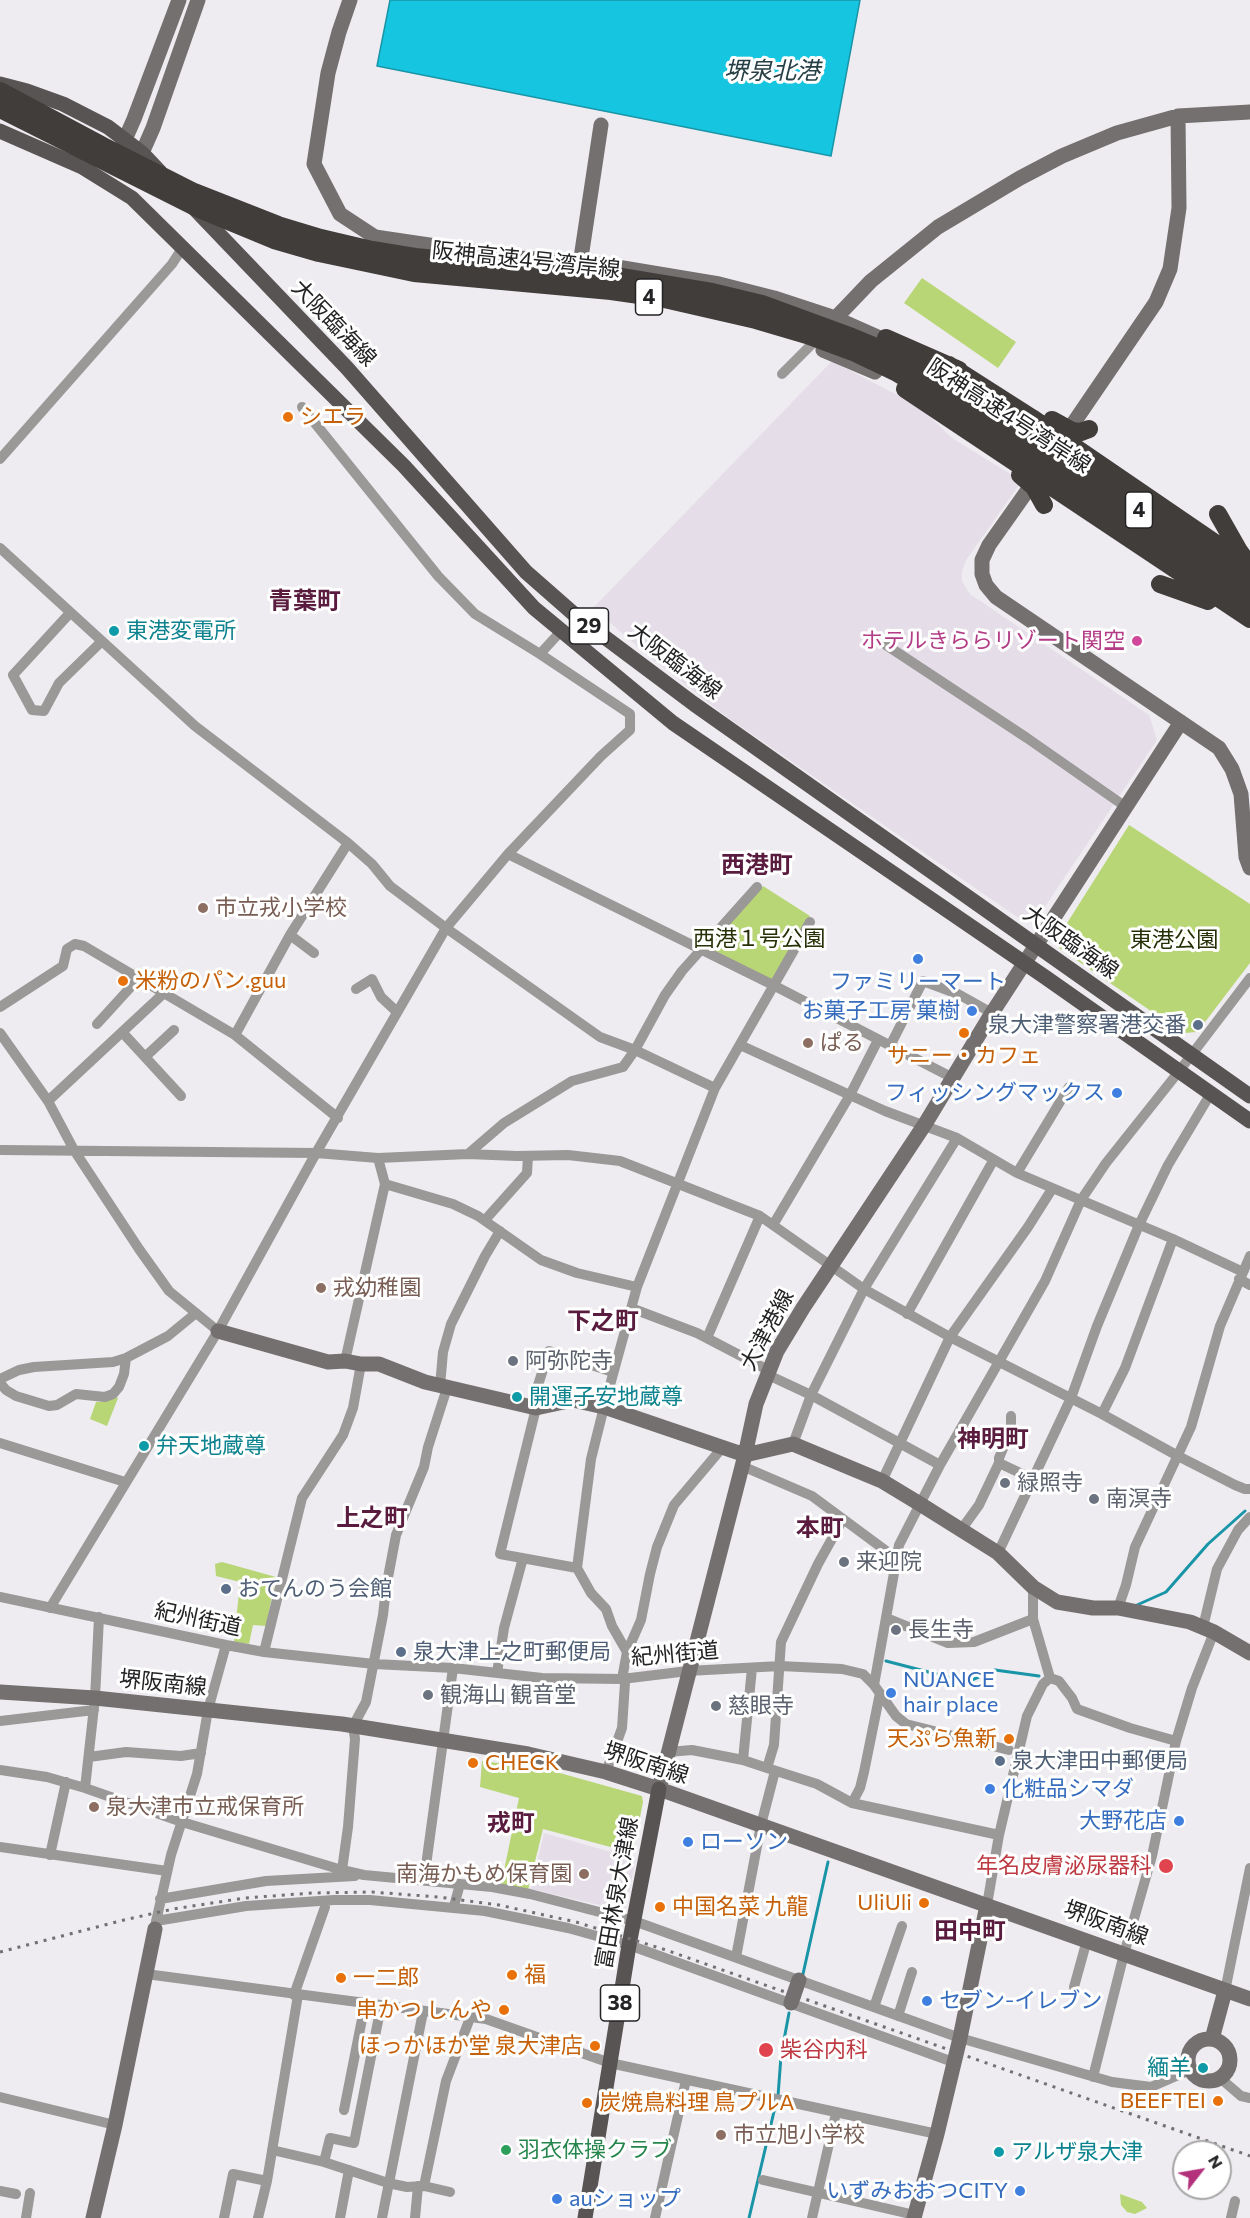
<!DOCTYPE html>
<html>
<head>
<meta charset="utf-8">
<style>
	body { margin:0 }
	#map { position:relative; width:1250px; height:2218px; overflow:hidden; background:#eeecf0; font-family:Commissioner,sans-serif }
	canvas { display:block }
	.north { position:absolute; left:1172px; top:2140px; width:60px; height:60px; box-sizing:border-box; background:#fff; border:2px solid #a7a7a7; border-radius:50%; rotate:59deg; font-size:16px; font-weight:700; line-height:24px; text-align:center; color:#232224 }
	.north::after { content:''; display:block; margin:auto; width:21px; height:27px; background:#b3317c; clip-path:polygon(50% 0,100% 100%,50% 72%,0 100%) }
</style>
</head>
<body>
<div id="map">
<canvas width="1250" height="2218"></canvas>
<div class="north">N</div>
</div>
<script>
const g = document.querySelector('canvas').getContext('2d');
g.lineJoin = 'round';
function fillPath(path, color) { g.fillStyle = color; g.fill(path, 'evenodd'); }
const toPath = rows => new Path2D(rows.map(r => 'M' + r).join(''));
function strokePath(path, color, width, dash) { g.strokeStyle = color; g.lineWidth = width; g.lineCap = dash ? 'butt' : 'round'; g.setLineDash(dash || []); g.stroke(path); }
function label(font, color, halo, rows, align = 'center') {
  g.font = font + ' Commissioner,"Noto Sans JP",sans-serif'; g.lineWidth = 6; g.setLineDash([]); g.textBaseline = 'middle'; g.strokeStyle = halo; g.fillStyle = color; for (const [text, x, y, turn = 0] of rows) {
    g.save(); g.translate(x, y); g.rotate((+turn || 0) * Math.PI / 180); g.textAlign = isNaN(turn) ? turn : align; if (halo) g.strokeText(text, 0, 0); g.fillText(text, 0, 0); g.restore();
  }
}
fillPath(toPath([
	[832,361,920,407,952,438,1022,481,966,560,962,571,962,581,970,594,1149,715,1157,740,1036,920,1023,921,727,717,651,658,593,608],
	[544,1833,636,1859,625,1911,531,1889]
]), '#e5dee8');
fillPath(toPath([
	[922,278,1016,342,998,368,904,303],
	[1129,825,1250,904,1250,963,1205,1022,1197,1018,1191,1027,1196,1032,1185,1033,1180,1031,1059,948,1057,939],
	[763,886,810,916,772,981,706,949],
	[116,1397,118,1398,107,1426,90,1419,96,1402,108,1401],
	[222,1562,276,1577,266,1626,253,1625,249,1644,234,1642,240,1582,216,1576,215,1564],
	[482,1761,549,1770,642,1796,643,1802,633,1853,543,1829,528,1890,501,1885,519,1798,480,1787],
	[1120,2194,1142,2202,1147,2208,1135,2214,1127,2212,1121,2205]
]), '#b8d676');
const water = toPath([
	[390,0,860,0,831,156,377,66,390,0]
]);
fillPath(water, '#16c6e0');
strokePath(water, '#1a95a8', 1.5);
strokePath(toPath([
	[1137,1605,1166,1592,1208,1544,1245,1511],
	[886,1661,967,1682,995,1670,1039,1676],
	[803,1974,828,1862],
	[778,2096,781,2056,789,2013],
	[749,2218,776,2103]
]), '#1a95a8', 3);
strokePath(toPath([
	[782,374,811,345],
	[302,407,438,576,475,614,540,654],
	[0,459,172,264,183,247],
	[0,548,195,726,348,843,372,864,390,886,446,928,600,1037,635,1050,715,1088],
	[70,613,13,675,32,710,44,711,59,683,101,642],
	[886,645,1027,738,1126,807],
	[508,854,773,985,953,1078],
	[290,935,314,953],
	[356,989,372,979,381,997,397,1012],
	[0,1007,63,966,67,949,75,944,84,946,235,1035,338,1118],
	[97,1024,139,978],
	[122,1032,181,1096],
	[0,1033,48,1101,74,1150,139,1249,169,1291,218,1331],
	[235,1035,290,935,348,843],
	[740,1045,885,1111,957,1138,1017,1173,1173,1239,1243,1272],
	[890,1046,923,981,958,994,992,1013],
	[145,1057,174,1030],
	[48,1101,164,993],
	[0,1150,316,1153,378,1158,468,1154,517,1156,568,1155,620,1161,760,1216,864,1289,950,1337,1102,1414,1178,1456,1235,1485,1245,1489,1250,1489],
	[468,1154,504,1123,572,1081,623,1067,635,1050,665,995,682,971,757,887],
	[1017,1173,1069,1087],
	[385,1184,453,1204,478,1216,541,1260,577,1273,637,1287],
	[485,1220,527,1173,528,1156],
	[773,1225,850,1095,878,1040],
	[1239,1279,1250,1285],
	[631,1308,697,1333,768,1370],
	[907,1314,993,1161],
	[707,1338,760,1216],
	[345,1361,385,1184,378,1158],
	[766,1374,811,1395,940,1465],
	[0,1379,19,1370,34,1367,113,1362,126,1358,168,1336,196,1313],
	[0,1383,6,1390,16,1396,49,1406,57,1405,76,1394,105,1397,113,1394,119,1387,124,1374,126,1358],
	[440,1386,443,1352,451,1324,485,1256,500,1231],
	[531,1407,549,1351,613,1372],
	[536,1408,500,1554,577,1568],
	[1102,1414,1125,1368,1173,1239],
	[0,1443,125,1482],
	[793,1444,811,1395,864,1289,957,1138],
	[999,1463,1033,1479],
	[742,1466,812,1496,889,1553,897,1555],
	[882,1481,950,1337,1028,1227,1052,1189],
	[961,1530,979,1505,999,1463,999,1458,1011,1429,1011,1416],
	[998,1553,1071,1398,1097,1326,1139,1225,1168,1165,1211,1093],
	[1033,1587,1033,1619,1050,1678],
	[0,1597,226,1645,264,1652,374,1664,453,1668,542,1678,622,1679,688,1671,780,1666,842,1669,863,1674,874,1685,896,1716,906,1724,1009,1750],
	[50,1608,218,1331,316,1153,446,928,508,854,601,756,630,730,630,714,540,654,561,631],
	[1118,1608,1126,1585,1135,1547,1191,1427,1220,1326,1250,1256],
	[886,1618,948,1643,974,1642,1033,1619],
	[1203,1627,1217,1569,1238,1530,1250,1517],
	[264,1652,302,1498,343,1435,353,1408,361,1364],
	[627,1652,612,1626,606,1609,591,1593,577,1568,591,1459,604,1407,637,1287,715,1088,810,922],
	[752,1668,743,1760,767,1768,774,1745,781,1642,818,1564,843,1519],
	[497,1673,504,1628,523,1558],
	[1050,1678,1059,1681,1072,1698,1077,1709,1130,1728,1176,1741],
	[874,1685,899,1545,940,1465,1045,1281,1081,1200,1106,1163,1180,1070,1250,978],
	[0,1721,94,1710],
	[668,1752,692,1750,743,1760],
	[89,1757,126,1752,181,1756,201,1753],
	[767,1768,817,1784,852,1803,999,1835],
	[0,1770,47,1777,85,1788,182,1822,342,1870,364,1875,492,1887,530,1894,634,1921,960,2038,1112,2082,1151,2087,1190,2070],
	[606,1772,622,1728,625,1683,622,1679,627,1652,641,1620,650,1574,657,1547,674,1505,722,1448],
	[85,1788,95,1698,99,1617],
	[852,1803,860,1788,864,1772,880,1693],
	[0,1847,167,1871],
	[50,1855,66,1782],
	[342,1870,348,1827,355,1739,353,1726,366,1702,383,1615,386,1588,396,1535,424,1467,428,1447,447,1388],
	[424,1880,453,1668],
	[160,1899,266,1881,355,1876],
	[987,1905,999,1835,1027,1716,1043,1684,1050,1678],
	[454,1906,460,1884],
	[156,1921,246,1906,334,1900,370,1900,485,1911,568,1928,629,1945,953,2062],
	[155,1926,171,1855,197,1774,208,1710,226,1645],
	[736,1957,761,1825,775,1771],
	[146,1974,486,2019,610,2063,937,2134],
	[1074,1987,1087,1940],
	[1225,1991,1250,1868],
	[294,1995,325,1907],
	[874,2007,902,1926],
	[898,2016,912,1972],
	[1093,2077,1124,1954,1152,1856,1176,1741,1192,1688,1214,1632],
	[1220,2078,1241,2096,1250,2098],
	[0,2097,115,2125],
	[344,2110,365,2004],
	[272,2150,324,2162,388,2183,407,2187,424,2186,450,2192],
	[324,2162,330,2138,354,2143,381,2006],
	[763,2180,915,2215],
	[424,2186,446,2081,470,2018],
	[0,2191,16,2194],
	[26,2218,30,2193],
	[224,2218,233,2174,267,2181],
	[258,2218,267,2181,298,1995],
	[340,2218,349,2170],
	[382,2218,423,2012],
	[415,2218,418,2186],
	[655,2218,686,2080],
	[812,2218,836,2113],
	[1231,2218,1235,2201]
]), '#9b9898', 10);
strokePath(toPath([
	[350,0,339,32,328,73,314,164,340,214,375,237,517,258,581,261,719,284,774,298,835,318,896,345],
	[120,151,134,119,179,0],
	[133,160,142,153,153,128,198,0],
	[579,271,601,125],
	[829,325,871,281,938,227,1020,178,1062,156,1117,133,1178,116,1250,112],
	[823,350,875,372],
	[1064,437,1156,302,1170,269,1179,208,1178,116],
	[1037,477,989,545,982,560,982,574,986,585,996,597,1219,748,1232,769,1241,794,1246,857,1250,868],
	[218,1331,328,1362,345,1361,361,1364,379,1364,425,1382,536,1408,573,1400,604,1407,745,1455,793,1444,882,1481,920,1504,998,1553,1033,1587,1057,1602,1093,1608,1118,1608,1190,1622,1214,1632,1250,1653],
	[0,1692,95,1698,342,1724,528,1754,606,1772,659,1789,1250,1999],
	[659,1789,745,1455,756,1404,777,1351,803,1308,925,1124,992,1013,1181,722],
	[791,2003,799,1980],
	[1212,2039,1225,1991],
	'1188 2060a21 21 0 1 1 42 0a21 21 0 1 1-42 0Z',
	[93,2218,115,2125,155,1929],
	[914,2218,937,2134,960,2038,987,1905]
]), '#73706f', 15);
strokePath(toPath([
	[0,84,27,91,63,104,108,127,142,153,160,172],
	[0,131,82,167,132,198,404,466,534,608,673,723,1045,977,1250,1121],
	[193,207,347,368,526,572,575,615,694,704,1250,1096],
	[585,2218,629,1945,659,1789]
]), '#585453', 15);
strokePath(toPath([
	[0,91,103,146,194,192,278,225,321,238,372,250,415,257,609,275,712,292,762,304,852,337,903,358,988,408,1250,586],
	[0,109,199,209,274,240,319,253,414,273,611,291,660,298,756,320,807,335,853,352,897,373,978,421,1250,606],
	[886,338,959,370],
	[949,365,1032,418,1250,567],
	[905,389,1250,619],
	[1052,420,1072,431,1081,432,1089,429],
	[1020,475,1034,487,1044,505],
	[1218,514,1239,551,1245,559],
	[1160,584,1208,601]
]), '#413d3b', 18);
strokePath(toPath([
	[0,1952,124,1920,173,1909,245,1898,312,1893,372,1892,438,1897,499,1905,576,1922,666,1950,1250,2156]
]), '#727073', 3, [3, 6]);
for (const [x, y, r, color] of [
	[288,417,6,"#e8710a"],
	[114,631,6,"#0f9aa8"],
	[1137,641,6,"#d1479c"],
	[203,908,6,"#8d6e63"],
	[918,959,6,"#3f7fe0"],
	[123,981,6,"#e8710a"],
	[972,1011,6,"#3f7fe0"],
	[1198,1025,6,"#5c6f8a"],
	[964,1033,6,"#e8710a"],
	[808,1043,6,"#8d6e63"],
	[1117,1093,6,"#3f7fe0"],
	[321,1288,6,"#8d6e63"],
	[513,1361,6,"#6b7280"],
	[517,1397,6,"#0f9aa8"],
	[144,1446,6,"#0f9aa8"],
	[1005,1483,6,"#6b7280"],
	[1094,1499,6,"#6b7280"],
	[844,1562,6,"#6b7280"],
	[226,1589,6,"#5c6f8a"],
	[896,1630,6,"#6b7280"],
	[401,1652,6,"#5c6f8a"],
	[891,1693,6,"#3f7fe0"],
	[428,1695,6,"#6b7280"],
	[716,1706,6,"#6b7280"],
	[1009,1739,6,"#e8710a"],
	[1000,1761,6,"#5c6f8a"],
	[473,1763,6,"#e8710a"],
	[990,1789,6,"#3f7fe0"],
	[94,1807,6,"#8d6e63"],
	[1179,1821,6,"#3f7fe0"],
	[688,1842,6,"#3f7fe0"],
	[1166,1866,8,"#e0444e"],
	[584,1874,6,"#8d6e63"],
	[924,1903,6,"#e8710a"],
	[660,1907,6,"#e8710a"],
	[512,1975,6,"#e8710a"],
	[341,1978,6,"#e8710a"],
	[927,2001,6,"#3f7fe0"],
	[504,2010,6,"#e8710a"],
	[595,2046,6,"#e8710a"],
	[766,2050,8,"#e0444e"],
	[1203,2068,6,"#0f9aa8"],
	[1218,2101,6,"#e8710a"],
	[587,2103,6,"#e8710a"],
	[721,2135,6,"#8d6e63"],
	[506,2150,6,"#2e9e5b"],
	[999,2152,6,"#0f9aa8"],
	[1020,2191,6,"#3f7fe0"],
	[557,2199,6,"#3f7fe0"]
]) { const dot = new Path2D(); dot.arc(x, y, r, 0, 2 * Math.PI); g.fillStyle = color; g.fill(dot); strokePath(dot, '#fff', 2); }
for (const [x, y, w] of [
	[649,297,27],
	[1139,510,27],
	[589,626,39],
	[620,2003,39]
]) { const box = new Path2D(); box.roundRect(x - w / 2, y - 18, w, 36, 4.5); g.fillStyle = '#fff'; g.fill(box); strokePath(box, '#232224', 1.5); }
label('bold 21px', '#232224', null, [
	["4",649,297],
	["4",1139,510],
	["29",589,626],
	["38",620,2003]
]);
label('22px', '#232224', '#fff', [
	["阪神高速4号湾岸線",526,260,6],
	["大阪臨海線",334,323,46],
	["阪神高速4号湾岸線",1009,416,33],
	["大阪臨海線",675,661,37],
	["大阪臨海線",1071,942,35],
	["大津港線",767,1330,-62],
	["紀州街道",198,1619,12],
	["紀州街道",675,1654,-5],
	["堺阪南線",163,1683,6],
	["堺阪南線",646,1763,18],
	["富田林泉大津線",617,1893,-80],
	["堺阪南線",1106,1923,20]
]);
label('22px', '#c56008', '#fff', [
	["シエラ",300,417],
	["米粉のパン.guu",135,981],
	["サニー・カフェ",964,1056,"center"],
	["天ぷら魚新",997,1739,"right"],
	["CHECK",485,1763],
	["UliUli",912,1903,"right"],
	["中国名菜 九龍",672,1907],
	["福",524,1975],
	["一二郎",353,1978],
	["串かつ しんや",492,2010,"right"],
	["ほっかほか堂 泉大津店",583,2046,"right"],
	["BEEFTEI",1206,2101,"right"],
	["炭焼鳥料理 鳥プルA",599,2103]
], 'left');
label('22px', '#0d838f', '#fff', [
	["東港変電所",126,631],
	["開運子安地蔵尊",529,1397],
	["弁天地蔵尊",156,1446],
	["緬羊",1191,2068,"right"],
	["アルザ泉大津",1011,2152]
], 'left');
label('22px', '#b23c85', '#fff', [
	["ホテルきららリゾート関空",1125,641]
], 'right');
label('22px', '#785e54', '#fff', [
	["市立戎小学校",215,908],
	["ぱる",820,1043],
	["戎幼稚園",333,1288],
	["泉大津市立戒保育所",106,1807],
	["南海かもめ保育園",572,1874,"right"],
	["市立旭小学校",733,2135]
], 'left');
label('22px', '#253006', '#fff', [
	["西港１号公園",759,939],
	["東港公園",1174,940]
]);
label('22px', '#366cbe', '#fff', [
	["ファミリーマート",918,982,"center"],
	["お菓子工房 菓樹",960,1011,"right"],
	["フィッシングマックス",1105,1093,"right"],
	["NUANCE",903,1680],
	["hair place",903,1705],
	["化粧品シマダ",1002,1789],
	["大野花店",1167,1821,"right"],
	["ローソン",700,1842],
	["セブン-イレブン",939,2001],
	["いずみおおつCITY",1008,2191,"right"],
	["auショップ",569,2199]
], 'left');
label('22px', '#4e5e75', '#fff', [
	["泉大津警察署港交番",1186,1025,"right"],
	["おてんのう会館",238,1589],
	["泉大津上之町郵便局",413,1652],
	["泉大津田中郵便局",1012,1761]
], 'left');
label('22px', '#5b616d', '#fff', [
	["阿弥陀寺",525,1361],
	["緑照寺",1017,1483],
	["南溟寺",1106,1499],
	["来迎院",856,1562],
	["長生寺",908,1630],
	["観海山 観音堂",440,1695],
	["慈眼寺",728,1706]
], 'left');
label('22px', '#be3a42', '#fff', [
	["年名皮膚泌尿器科",1152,1866],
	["柴谷内科",780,2050,"left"]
], 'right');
label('22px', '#27864d', '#fff', [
	["羽衣体操クラブ",518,2150]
], 'left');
label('italic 24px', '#274045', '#fff', [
	["堺泉北港",772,71]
]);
label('bold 24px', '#5a1c3e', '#fff', [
	["青葉町",305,601],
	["西港町",757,865],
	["下之町",603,1321],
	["神明町",993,1439],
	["上之町",372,1518],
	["本町",820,1528],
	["戎町",511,1823],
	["田中町",970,1931]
]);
</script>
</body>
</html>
